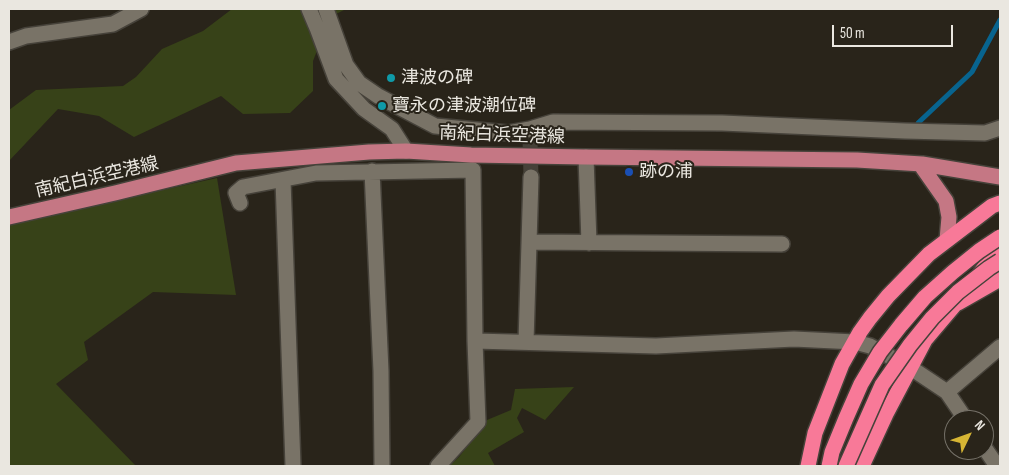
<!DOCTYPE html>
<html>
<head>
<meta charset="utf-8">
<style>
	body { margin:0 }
	#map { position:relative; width:1009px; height:475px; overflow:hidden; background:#29241a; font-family:"Sofia Sans Condensed",sans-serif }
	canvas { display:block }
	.frame { position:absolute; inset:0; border:10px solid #eae7e0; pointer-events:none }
	.north { position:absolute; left:944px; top:410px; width:50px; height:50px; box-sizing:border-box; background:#29241a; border:1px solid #767269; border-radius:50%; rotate:48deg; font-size:14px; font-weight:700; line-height:20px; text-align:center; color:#eae7e0 }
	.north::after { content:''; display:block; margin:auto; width:18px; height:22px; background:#d6b534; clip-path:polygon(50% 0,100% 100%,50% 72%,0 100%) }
	.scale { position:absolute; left:832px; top:25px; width:121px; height:22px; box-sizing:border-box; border:2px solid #eae7e0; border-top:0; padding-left:6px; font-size:15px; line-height:18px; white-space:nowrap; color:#eae7e0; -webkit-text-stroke:4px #29241a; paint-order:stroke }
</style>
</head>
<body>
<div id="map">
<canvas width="1009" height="475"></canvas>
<div class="frame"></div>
<div class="north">N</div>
<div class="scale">50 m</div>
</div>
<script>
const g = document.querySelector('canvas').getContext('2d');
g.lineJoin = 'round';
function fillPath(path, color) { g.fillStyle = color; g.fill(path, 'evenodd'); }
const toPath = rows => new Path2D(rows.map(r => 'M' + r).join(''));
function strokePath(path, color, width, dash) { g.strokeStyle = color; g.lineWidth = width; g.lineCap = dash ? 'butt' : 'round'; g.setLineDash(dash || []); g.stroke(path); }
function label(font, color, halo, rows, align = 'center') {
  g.font = font + ' "Sofia Sans Condensed","Noto Sans JP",sans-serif'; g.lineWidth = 4; g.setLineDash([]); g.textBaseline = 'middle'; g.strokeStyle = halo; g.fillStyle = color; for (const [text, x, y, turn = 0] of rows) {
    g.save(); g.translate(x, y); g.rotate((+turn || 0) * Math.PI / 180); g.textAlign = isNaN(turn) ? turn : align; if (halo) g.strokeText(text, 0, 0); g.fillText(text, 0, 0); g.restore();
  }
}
fillPath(toPath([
	[232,9,346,9,330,17,313,61,313,91,290,113,243,114,221,96,134,137,99,116,58,109,9,161,9,110,36,90,123,86,136,77,162,49,203,31],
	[217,178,236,295,153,292,84,342,88,360,56,384,136,466,9,466,9,224],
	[574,387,545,420,522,408,517,418,524,432,488,453,495,466,449,466,459,457,487,420,511,410,515,389]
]), '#374218');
strokePath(toPath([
	[918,123,972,72,1000,20]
]), '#08648f', 5);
strokePath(toPath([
	[530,139,531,177]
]), '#464138', 15, [15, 8]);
const minor = toPath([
	[309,9,317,28,336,79,364,109,392,129,406,151],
	[326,9,346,65,359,83,378,96,435,126,508,133,530,129,553,122,722,123,905,131,985,133,1000,128],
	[9,42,26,36,113,24,141,9],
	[586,157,589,243],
	[372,171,381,371,382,466],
	[283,180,293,466],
	[240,203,236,193,243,187,316,173,473,170,475,341,478,422,438,466],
	[530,242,782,244],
	[475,341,656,346,794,339,855,342,870,346,911,368,947,392,966,420],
	[526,342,531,177],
	[947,392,1000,347],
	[984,447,997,466]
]);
const major = toPath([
	[920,164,946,201,949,217,947,240],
	[9,217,115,193,236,163,369,152,406,151,471,155,586,157,857,160,922,164,1000,177]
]);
const highway = toPath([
	[981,272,1000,247],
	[958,303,1000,279],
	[808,466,815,433,842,364,860,332,870,318,888,296,929,254,992,206,1000,203],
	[862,466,886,414,925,340,964,294]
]);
strokePath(minor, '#46423a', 18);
strokePath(major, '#46423a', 18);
strokePath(highway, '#46423a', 18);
strokePath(minor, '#797367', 15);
strokePath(major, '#c57784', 15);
strokePath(highway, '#f87998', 15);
const highwayBridge = toPath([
	[829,466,832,452,846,418,861,384,880,352,901,325,925,297,953,272,979,251,1000,237],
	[846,466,882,385,910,345,932,318,958,292,989,268,1000,261]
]);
strokePath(highwayBridge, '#46423a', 18, []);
strokePath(highwayBridge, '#f87998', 15);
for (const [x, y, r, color] of [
	[391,78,5,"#0f9aa8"],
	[382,106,5,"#0f9aa8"],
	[629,172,5,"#1a4fb4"]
]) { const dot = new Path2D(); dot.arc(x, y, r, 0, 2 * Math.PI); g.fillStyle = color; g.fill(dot); strokePath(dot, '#29241a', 2); }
label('18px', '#eae7e0', '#29241a', [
	["津波の碑",401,78],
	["寶永の津波潮位碑",392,106],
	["跡の浦",639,172]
], 'left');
label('18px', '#eae7e0', '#29241a', [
	["南紀白浜空港線",502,136,2],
	["南紀白浜空港線",97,178,-13]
]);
</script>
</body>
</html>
